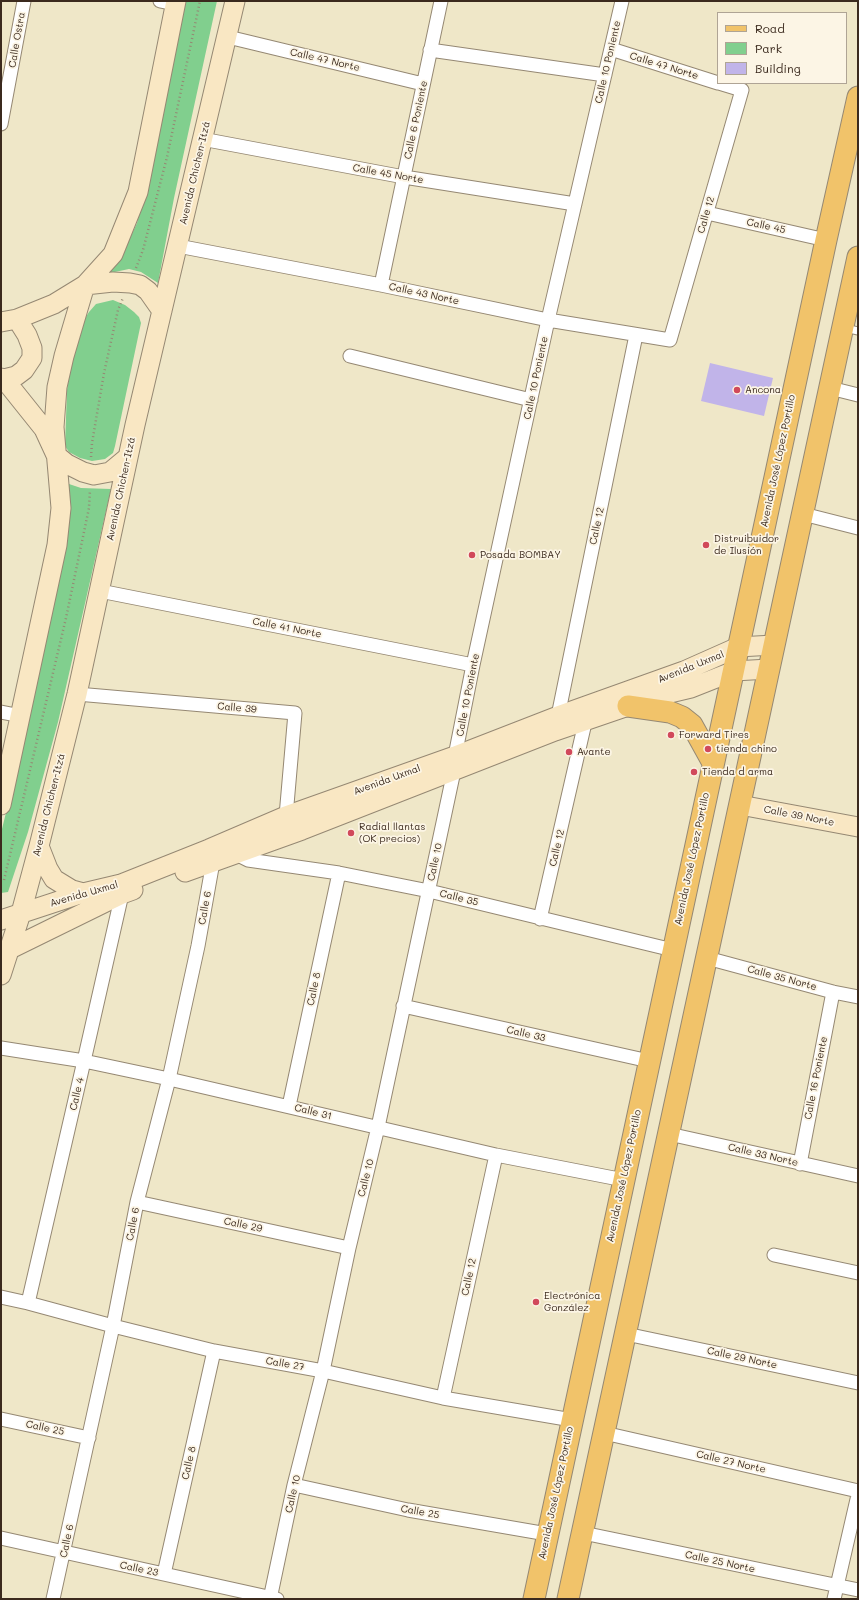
<!DOCTYPE html>
<html>
<head>
<meta charset="utf-8">
<style>
	body { margin:0 }
	#map { position:relative; width:859px; height:1600px; overflow:hidden; background:#efe7c8; font-family:Mali,sans-serif }
	canvas { display:block }
	.frame { position:absolute; inset:0; border:2px solid #3b2a1e; pointer-events:none }
	.legend { position:absolute; left:717px; top:12px; width:130px; height:72px; box-sizing:border-box; background:#fcf5e5; border:1px solid #afa495; margin:0; padding:5px 7px; list-style:none; font-size:12px; color:#3b2a1e }
	.legend li { display:flex; align-items:center; gap:8px; height:20px }
	.legend b { width:20px; border:1px solid #afa495 }
</style>
</head>
<body>
<div id="map">
<canvas width="859" height="1600"></canvas>
<div class="frame"></div>
<ul class="legend">
<li><b style="height:5px;background:#f1c36a"></b>Road</li>
<li><b style="height:11px;background:#81cf8e"></b>Park</li>
<li><b style="height:11px;background:#c1b4e9"></b>Building</li>
</ul>
</div>
<script>
const g = document.querySelector('canvas').getContext('2d');
g.lineJoin = 'round';
function fillPath(path, color) { g.fillStyle = color; g.fill(path, 'evenodd'); }
const toPath = rows => new Path2D(rows.map(r => 'M' + r).join(''));
function strokePath(path, color, width, dash) { g.strokeStyle = color; g.lineWidth = width; g.lineCap = dash ? 'butt' : 'round'; g.setLineDash(dash || []); g.stroke(path); }
function label(font, color, halo, rows, align = 'center') {
  g.font = font + ' Mali,sans-serif'; g.lineWidth = 3.5; g.setLineDash([]); g.textBaseline = 'middle'; g.strokeStyle = halo; g.fillStyle = color; for (const [text, x, y, turn = 0] of rows) {
    g.save(); g.translate(x, y); g.rotate((+turn || 0) * Math.PI / 180); g.textAlign = isNaN(turn) ? turn : align; if (halo) g.strokeText(text, 0, 0); g.fillText(text, 0, 0); g.restore();
  }
}
fillPath(toPath([
	[185,1,217,1,174,198,158,283,141,272,129,269,110,273,121,257,137,223,145,191],
	[113,300,125,305,134,312,139,317,141,323,115,446,113,453,105,459,92,461,80,458,69,452,65,446,67,390,72,358,82,323,89,312,96,304],
	[66,483,81,488,111,489,58,722,28,832,8,892,1,893,1,833,30,715]
]), '#81cf8e');
fillPath(toPath([
	[710,363,773,378,764,416,701,401]
]), '#c1b4e9');
const lane = toPath([
	[845,328,858,331]
]);
const street = toPath([
	[160,1,175,4],
	[228,37,423,84],
	[611,49,718,83],
	[430,50,605,75],
	[1,124,24,1],
	[202,139,404,177,575,204],
	[707,213,826,240],
	[178,246,381,285,548,320,670,340,742,90,719,83],
	[381,285,441,1],
	[350,356,531,400],
	[830,388,858,395],
	[803,514,858,528],
	[100,591,473,665],
	[77,694,295,713,286,816],
	[1,712,21,716],
	[558,716,636,335],
	[236,850,238,855,248,860,339,873,429,891,673,950],
	[540,919,587,714],
	[707,958,833,992,858,997],
	[403,1006,649,1061],
	[1,1048,84,1061,169,1079,496,1155,624,1180],
	[289,1106,339,873],
	[669,1134,858,1176],
	[800,1164,833,992],
	[137,1202,349,1248],
	[774,1255,858,1273],
	[1,1297,28,1303,113,1326,214,1351,323,1371,443,1398,572,1420],
	[28,1303,84,1061,122,894,121,889],
	[626,1334,858,1383],
	[443,1398,496,1155],
	[1,1419,89,1438],
	[604,1433,858,1491],
	[294,1485,408,1510,547,1534],
	[583,1533,858,1590],
	[1,1538,277,1599],
	[164,1574,214,1351],
	[53,1599,113,1326,137,1202,169,1079,198,946,213,862,211,856],
	[270,1599,294,1485,323,1371,349,1248,378,1127,454,771,455,756,473,665,548,320,622,1],
	[834,1599,858,1495]
]);
const secondary = toPath([
	[1,322,17,319,54,304,85,285,113,282,130,283,140,285,148,291,162,311],
	[1,378,4,379,44,429,56,455,67,464,83,472,94,475,110,472,128,457],
	[4,379,16,376,24,370,32,358,32,348,27,335,17,319],
	[1,805,57,545,61,508,54,427,57,387,64,356,85,285,113,254,138,192,176,1],
	[740,805,858,827],
	[39,846,48,869,54,879,72,890,83,893],
	[185,872,302,830,555,731,628,706,670,693,691,688,734,671,769,669],
	[1,920,83,893,121,884,209,849,286,816,455,756,558,716,684,671,738,647,774,645],
	[4,952,122,894,133,890],
	[1,975,21,913,39,846,77,694,135,425,235,1]
]);
const primary = toPath([
	[628,706,670,712,682,717,692,725,713,763],
	[534,1599,826,240,858,97],
	[568,1599,858,257]
]);
strokePath(lane, '#958873', 9);
strokePath(street, '#958873', 15);
strokePath(secondary, '#958873', 21);
strokePath(primary, '#958873', 23);
strokePath(toPath([
	[136,268,143,250,167,157,200,1],
	[91,457,92,443,104,373,118,310,123,298],
	[4,880,66,618,89,508,90,490]
]), '#958873', 2.5, [1, 3]);
strokePath(lane, '#fff', 7);
strokePath(street, '#fff', 13);
strokePath(secondary, '#f9e7c3', 19);
strokePath(primary, '#f1c36a', 21);
for (const [x, y, r, color] of [
	[737,390,4,"#d1495b"],
	[706,545,4,"#d1495b"],
	[472,555,4,"#d1495b"],
	[671,735,4,"#d1495b"],
	[708,749,4,"#d1495b"],
	[569,752,4,"#d1495b"],
	[694,772,4,"#d1495b"],
	[351,833,4,"#d1495b"],
	[536,1302,4,"#d1495b"]
]) { const dot = new Path2D(); dot.arc(x, y, r, 0, 2 * Math.PI); g.fillStyle = color; g.fill(dot); strokePath(dot, '#fcf5e5', 1.5); }
label('10px', '#3b2a1e', '#fcf5e5', [
	["Calle Ostra",17,40,-80],
	["Calle 47 Norte",325,60,13],
	["Calle 10 Poniente",608,62,-77],
	["Calle 47 Norte",664,66,17],
	["Calle 6 Poniente",416,120,-78],
	["Avenida Chichen-Itzá",195,173,-77],
	["Calle 45 Norte",388,174,10],
	["Calle 12",706,215,-74],
	["Calle 45",766,226,12],
	["Calle 43 Norte",424,294,12],
	["Calle 10 Poniente",536,378,-78],
	["Avenida José López Portillo",778,461,-78],
	["Avenida Chichen-Itzá",121,489,-78],
	["Calle 12",597,526,-78],
	["Calle 41 Norte",287,628,11],
	["Avenida Uxmal",691,667,-22],
	["Calle 10 Poniente",468,695,-79],
	["Calle 39",237,708,5],
	["Avenida Uxmal",387,780,-20],
	["Avenida Chichen-Itzá",49,805,-76],
	["Calle 39 Norte",799,816,11],
	["Calle 12",557,848,-77],
	["Avenida José López Portillo",692,859,-78],
	["Calle 10",435,862,-78],
	["Avenida Uxmal",84,894,-16],
	["Calle 35",459,898,14],
	["Calle 6",205,908,-80],
	["Calle 35 Norte",782,978,15],
	["Calle 8",314,989,-78],
	["Calle 33",526,1034,13],
	["Calle 16 Poniente",816,1078,-79],
	["Calle 4",77,1094,-77],
	["Calle 31",313,1112,14],
	["Calle 33 Norte",763,1155,13],
	["Avenida José López Portillo",624,1176,-78],
	["Calle 10",366,1178,-76],
	["Calle 6",133,1224,-79],
	["Calle 29",243,1225,12],
	["Calle 12",469,1277,-78],
	["Calle 29 Norte",742,1358,12],
	["Calle 27",285,1364,10],
	["Calle 25",45,1428,12],
	["Calle 27 Norte",731,1462,13],
	["Calle 8",189,1463,-77],
	["Avenida José López Portillo",556,1493,-78],
	["Calle 10",293,1494,-77],
	["Calle 25",420,1512,10],
	["Calle 6",67,1541,-78],
	["Calle 25 Norte",720,1562,12],
	["Calle 23",139,1569,12]
]);
label('10px', '#3b2a1e', '#fcf5e5', [
	["Ancona",745,390],
	["Distruibuidor",714,539],
	["de Ilusión",714,551],
	["Posada BOMBAY",480,555],
	["Forward Tires",679,735],
	["tienda chino",716,749],
	["Avante",577,752],
	["Tienda d arma",702,772],
	["Radial llantas",359,827],
	["(OK precios)",359,839],
	["Electrónica",544,1296],
	["González",544,1308]
], 'left');
</script>
</body>
</html>
